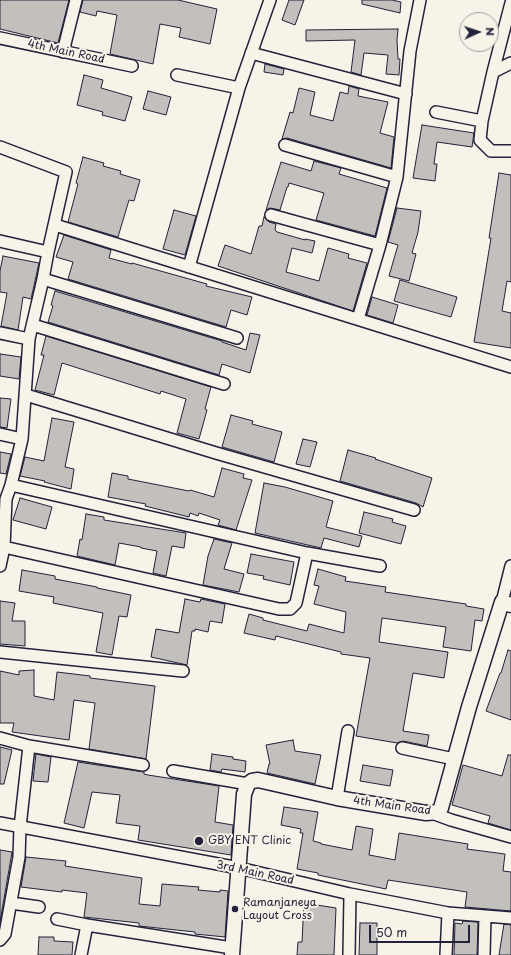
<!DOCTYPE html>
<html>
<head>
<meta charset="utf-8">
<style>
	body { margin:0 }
	#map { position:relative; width:511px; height:955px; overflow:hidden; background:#f7f3e8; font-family:"Playpen Sans",sans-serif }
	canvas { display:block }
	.north { position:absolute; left:459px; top:12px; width:40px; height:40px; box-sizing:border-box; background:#f7f3e8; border:1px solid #a29fa3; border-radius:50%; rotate:87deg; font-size:11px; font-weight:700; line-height:16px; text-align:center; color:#22223b }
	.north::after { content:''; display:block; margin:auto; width:14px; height:18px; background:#22223b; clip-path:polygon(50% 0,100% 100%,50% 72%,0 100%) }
	.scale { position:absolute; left:369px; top:925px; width:101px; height:18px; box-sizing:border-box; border:2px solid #22223b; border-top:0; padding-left:5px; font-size:12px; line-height:14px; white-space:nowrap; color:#22223b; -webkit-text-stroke:3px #f7f3e8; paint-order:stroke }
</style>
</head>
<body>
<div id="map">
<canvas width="511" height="955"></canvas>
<div class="north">N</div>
<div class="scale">50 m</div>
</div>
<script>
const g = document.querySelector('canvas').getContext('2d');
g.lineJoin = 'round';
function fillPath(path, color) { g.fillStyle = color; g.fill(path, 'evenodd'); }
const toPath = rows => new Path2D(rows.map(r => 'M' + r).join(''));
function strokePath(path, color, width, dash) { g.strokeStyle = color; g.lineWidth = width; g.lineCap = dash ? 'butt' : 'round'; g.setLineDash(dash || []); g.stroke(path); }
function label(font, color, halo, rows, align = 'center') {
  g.font = font + ' "Playpen Sans",sans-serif'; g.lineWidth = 4; g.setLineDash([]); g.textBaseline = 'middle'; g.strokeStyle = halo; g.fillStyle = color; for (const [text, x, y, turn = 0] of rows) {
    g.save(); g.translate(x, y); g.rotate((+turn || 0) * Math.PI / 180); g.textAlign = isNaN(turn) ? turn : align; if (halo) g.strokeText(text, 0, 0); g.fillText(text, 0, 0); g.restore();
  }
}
const building = toPath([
	[0,0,69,0,58,43,0,29,0,0],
	[83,0,178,0,217,9,210,44,179,37,181,28,160,24,153,64,110,54,117,15,97,11,96,16,80,12,83,0],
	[289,0,304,0,295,25,282,20,289,0],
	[362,0,392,0,401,2,400,13,362,4,362,0],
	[398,29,397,40,398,59,400,59,399,75,386,74,388,55,364,53,361,75,351,72,355,40,306,41,306,30,398,29],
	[265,64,284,69,283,75,264,72,265,64],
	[84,75,103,80,101,88,132,97,125,121,102,115,103,112,77,105,84,75],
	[349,86,359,89,358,96,388,102,380,133,394,137,391,168,287,138,282,139,290,112,293,113,299,88,315,92,310,115,333,121,340,92,348,94,349,86],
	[148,91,171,97,166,115,143,109,148,91],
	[422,125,474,133,472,147,437,142,434,164,437,164,435,181,413,178,422,125],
	[83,157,104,163,103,166,121,171,120,174,140,180,134,201,129,200,118,237,68,222,78,184,76,183,83,157],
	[314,161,341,168,339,174,387,188,375,236,316,220,324,193,289,183,288,187,287,187,280,210,270,208,266,210,281,162,311,171,314,161],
	[499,173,511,175,511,282,507,281,502,311,511,313,511,348,474,342,491,238,489,238,499,173],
	[397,208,421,211,418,232,412,253,416,254,409,281,389,276,398,245,388,242,397,208],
	[174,210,196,216,185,255,163,249,174,210],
	[264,217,269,222,276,224,275,230,277,232,305,240,305,239,315,241,312,253,292,248,286,272,319,281,328,248,349,254,348,258,367,263,353,311,218,266,225,245,251,254,259,226,262,226,264,217],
	[64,235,111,250,109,258,132,264,132,263,207,284,206,286,252,297,247,315,231,310,226,327,68,279,73,262,56,257,64,235],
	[3,256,39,263,31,299,23,297,18,330,1,326,7,293,0,292,0,271,3,256],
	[400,280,457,297,451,317,394,301,400,280],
	[55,291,222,341,222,342,246,350,250,333,260,335,250,373,222,364,219,375,48,322,53,306,51,305,55,291],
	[372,297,398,305,393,323,367,315,372,297],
	[46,336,211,387,205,409,207,410,199,439,177,433,186,399,161,391,160,394,62,363,54,395,35,390,44,355,41,355,46,336],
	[0,354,21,357,19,379,0,376,0,354],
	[0,398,11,399,7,428,0,427,0,398],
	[231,415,253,421,252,424,282,432,274,462,222,447,231,415],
	[52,418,74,422,65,467,74,469,71,489,44,482,45,481,20,476,25,457,44,461,52,418],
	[303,439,317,442,310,467,296,464,303,439],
	[348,450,376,458,375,459,432,478,423,507,416,503,340,481,348,450],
	[0,452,11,454,6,474,0,473,0,452],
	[222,468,244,474,243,478,252,480,236,530,218,525,220,520,199,513,198,516,190,513,189,517,145,506,146,504,108,497,112,473,128,476,128,479,189,491,190,490,214,497,222,468],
	[264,483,285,487,333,501,326,527,362,536,359,547,324,538,321,548,255,533,264,483],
	[20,498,52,507,46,529,13,520,20,498],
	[364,512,393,519,392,522,406,526,401,544,359,533,364,512],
	[86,514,104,517,104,520,186,533,184,548,172,546,166,576,153,573,157,551,141,548,141,547,119,543,115,565,77,556,80,539,82,540,86,514],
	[214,539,232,543,224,569,244,574,239,592,203,585,208,556,214,539],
	[251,554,294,562,290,585,263,579,264,576,247,573,251,554],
	[318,569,346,577,345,581,386,587,385,592,466,604,466,606,484,609,482,621,475,620,471,651,443,647,446,627,382,618,379,642,448,652,444,678,413,673,403,731,429,735,427,746,403,741,397,743,356,736,370,658,341,654,341,652,276,636,275,640,244,633,249,614,263,618,263,620,307,631,309,624,344,633,346,612,314,604,319,586,314,585,318,569],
	[22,570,55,576,55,579,97,587,97,588,131,595,127,617,119,616,112,655,96,652,103,613,53,603,54,597,19,591,22,570],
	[185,599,200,602,201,599,225,604,222,623,210,621,208,632,195,629,195,631,192,631,187,665,151,657,156,629,179,633,185,599],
	[0,601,15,603,12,621,25,621,25,646,0,644,0,601],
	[508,650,511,651,511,720,486,711,500,673,501,673,508,650],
	[34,670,34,696,54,700,57,672,90,676,90,678,155,686,146,759,89,749,95,703,74,700,69,740,12,732,14,723,0,723,0,671,19,675,19,671,34,670],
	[293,740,295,751,321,755,315,784,267,773,269,764,270,764,266,745,293,740],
	[0,747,12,750,4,784,0,784,0,747],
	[36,754,51,757,48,782,33,781,36,754],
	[212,754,233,757,233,759,246,761,245,772,222,769,221,772,210,770,212,754],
	[508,755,511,755,511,830,488,823,490,816,452,805,463,765,502,776,508,755],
	[78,762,144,772,144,774,148,775,219,786,215,822,233,825,231,855,138,840,140,826,116,823,120,795,92,792,84,828,64,823,78,762],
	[363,765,393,770,390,786,360,781,363,765],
	[284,807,318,812,313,841,321,843,321,844,352,850,356,826,373,829,369,855,380,857,395,860,399,833,468,844,467,849,505,854,503,871,511,872,511,911,465,907,467,892,388,880,386,889,318,875,318,873,297,869,303,833,300,833,301,829,281,825,284,807],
	[0,850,12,852,0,922,0,850],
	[26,857,66,861,65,866,142,878,139,904,160,906,162,884,199,887,198,890,220,892,220,890,228,891,225,937,195,934,195,932,139,926,139,923,84,917,87,893,62,890,62,892,21,887,26,857],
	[304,903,336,908,334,955,297,955,298,942,302,942,304,903],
	[463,921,478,922,477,955,454,955,455,923,462,924,463,921],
	[360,923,377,923,377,955,359,955,360,923],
	[504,924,511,925,511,955,499,955,504,924],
	[39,937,54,937,54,941,73,942,72,955,38,955,39,937]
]);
fillPath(building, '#c2bfbd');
strokePath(building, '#22223b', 1);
const minor = toPath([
	[511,3,493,72,482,121,480,140,491,151,511,151],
	[0,38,132,66],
	[63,52,76,0],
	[251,53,406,94],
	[493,72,511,63],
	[177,75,239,88],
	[436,112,482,121],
	[285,145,397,177],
	[0,147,66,172,48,252,43,279,29,339,22,439,11,485,6,499,4,547,0,566],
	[271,215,380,245],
	[55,225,511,367],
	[0,241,48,252],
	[189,267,239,88,270,0],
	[43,279,237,338],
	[358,319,380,245,397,177,410,51,420,0],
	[33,325,224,384],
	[0,333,29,339],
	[26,395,216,453,414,510],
	[0,434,22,439],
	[11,485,307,553,380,566],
	[4,547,279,609,290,609,296,603,307,553],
	[502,602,511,566],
	[0,652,183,671],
	[0,738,29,746,20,827,19,857,5,934,0,940],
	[29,746,143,765],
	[402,748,454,759],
	[173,771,248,784],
	[337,798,348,731],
	[432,813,451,820,511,837],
	[0,823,239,868,350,894,448,913,511,918],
	[11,903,39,907],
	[57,919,87,925],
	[81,955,87,925,232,948],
	[349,955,350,894],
	[446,955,448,913],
	[484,955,485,916]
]);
const tertiary = toPath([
	[232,955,244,794,248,784,252,781,258,780,337,798,426,813,438,812,441,808,469,707,502,602,511,605]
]);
strokePath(minor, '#22223b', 14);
strokePath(tertiary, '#22223b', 17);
strokePath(minor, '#f7f3e8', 11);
strokePath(tertiary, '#f7f3e8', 14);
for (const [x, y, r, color] of [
	[199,841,5,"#22223b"],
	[235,909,4,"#22223b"]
]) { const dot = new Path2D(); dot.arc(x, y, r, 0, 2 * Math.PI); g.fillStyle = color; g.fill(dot); strokePath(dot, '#f7f3e8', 1.5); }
label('11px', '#22223b', '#f7f3e8', [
	["4th Main Road",66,52,12],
	["4th Main Road",392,806,8],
	["3rd Main Road",255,873,12]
]);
label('11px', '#22223b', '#f7f3e8', [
	["GBY ENT Clinic",208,841],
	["Ramanjaneya",243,903],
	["Layout Cross",243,916]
], 'left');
</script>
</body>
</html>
